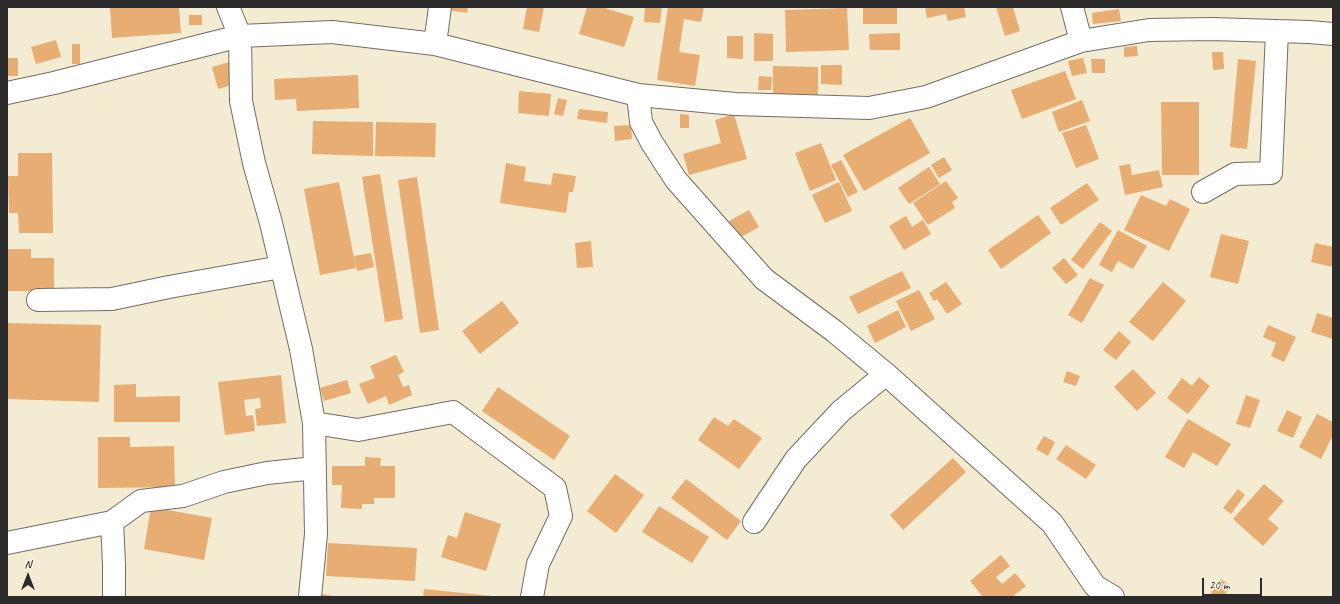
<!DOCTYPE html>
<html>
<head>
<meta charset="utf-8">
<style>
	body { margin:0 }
	#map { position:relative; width:1340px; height:604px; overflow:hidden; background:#f3ebd2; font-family:Caveat,sans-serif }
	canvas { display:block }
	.frame { position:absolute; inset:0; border:8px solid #2b2b2b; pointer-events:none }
	.north { position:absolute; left:8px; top:556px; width:40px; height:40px; -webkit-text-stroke:3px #fcf5e5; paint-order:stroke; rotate:0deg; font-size:11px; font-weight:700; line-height:16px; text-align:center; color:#2b2b2b }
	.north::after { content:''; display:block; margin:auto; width:14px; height:18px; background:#2b2b2b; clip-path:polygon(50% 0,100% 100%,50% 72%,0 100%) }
	.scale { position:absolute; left:1202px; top:578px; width:60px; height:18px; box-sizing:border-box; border:2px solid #2b2b2b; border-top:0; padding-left:5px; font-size:12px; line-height:14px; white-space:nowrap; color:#2b2b2b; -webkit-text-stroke:3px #fcf5e5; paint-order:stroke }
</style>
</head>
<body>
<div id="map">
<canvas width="1340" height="604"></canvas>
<div class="frame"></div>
<div class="north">N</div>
<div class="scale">20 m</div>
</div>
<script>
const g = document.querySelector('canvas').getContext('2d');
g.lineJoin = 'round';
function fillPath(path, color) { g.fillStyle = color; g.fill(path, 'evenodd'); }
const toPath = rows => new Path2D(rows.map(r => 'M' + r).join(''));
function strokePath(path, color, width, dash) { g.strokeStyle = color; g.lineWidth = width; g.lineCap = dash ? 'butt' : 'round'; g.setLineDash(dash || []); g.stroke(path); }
fillPath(toPath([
	[110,7,179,7,181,33,112,38],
	[448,7,468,7,467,13,447,10],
	[527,7,544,7,539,32,523,29],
	[587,7,601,7,634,17,624,47,579,34],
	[645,7,662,7,660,23,644,22],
	[668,7,704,7,701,22,684,19,679,52,700,55,695,86,657,80],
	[863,7,897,7,897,24,863,24],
	[925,7,964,7,966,17,948,21,946,14,927,18],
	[996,7,1013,7,1020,31,1005,36],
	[847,8,849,50,786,52,785,10],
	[1119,9,1121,21,1093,24,1092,13],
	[189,15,202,15,202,25,189,25],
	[754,33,773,34,773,61,754,61],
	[900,33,900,50,870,50,869,34],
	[727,36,743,36,743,59,727,58],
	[56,40,61,57,36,64,31,47],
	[72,44,80,44,80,64,72,64],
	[1137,46,1138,56,1124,57,1124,47],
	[1212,52,1223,52,1224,69,1213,70],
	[7,58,18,58,18,76,7,76],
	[1083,58,1087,73,1072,76,1068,61],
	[1091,59,1105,59,1105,73,1092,73],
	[1238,59,1256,61,1247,149,1230,147],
	[229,62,235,84,218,89,212,67],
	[821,65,842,65,842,85,821,84],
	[773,66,818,67,818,95,773,94],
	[1065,71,1076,99,1022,119,1011,90],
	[358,75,359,108,297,111,296,99,275,100,274,79],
	[759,76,772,77,771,90,758,90],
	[519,91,551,94,549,116,518,113],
	[558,98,567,100,563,116,554,114],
	[1082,100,1090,121,1059,132,1052,112],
	[1161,102,1199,102,1199,175,1162,175],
	[579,109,608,112,607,123,577,119],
	[680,114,689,115,689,128,680,128],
	[734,114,747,159,689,175,683,154,721,143,715,120],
	[910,118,930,153,864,191,843,155],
	[313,121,373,122,373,156,312,154],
	[376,122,436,123,435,157,375,156],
	[631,125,632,139,615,141,614,126],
	[1086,125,1099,159,1076,168,1062,133],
	[821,143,836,180,810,191,795,153],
	[18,153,52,153,53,233,19,233,18,213,9,213,8,176,18,176],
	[944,157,952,170,939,178,931,165],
	[841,160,858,192,848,197,831,165],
	[506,163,526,167,524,181,551,185,553,173,576,176,573,192,569,192,566,213,500,203],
	[1130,164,1132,175,1159,170,1163,187,1125,195,1119,166],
	[929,167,940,184,909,204,898,188],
	[380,174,403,319,385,322,362,177],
	[417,177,439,330,420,333,398,180],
	[946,181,958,198,952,202,955,208,928,225,913,203],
	[339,182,356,268,320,275,304,189],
	[839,182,852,211,825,223,812,195],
	[1087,183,1099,200,1061,225,1050,208],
	[1141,195,1166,206,1170,199,1190,209,1169,251,1124,230],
	[749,210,759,227,739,238,729,221],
	[1038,215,1051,233,1001,269,988,250],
	[906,216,912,227,923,220,931,234,904,250,889,226],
	[1100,222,1112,231,1083,269,1071,260],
	[1118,230,1147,246,1133,269,1118,261,1112,272,1099,265],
	[1221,234,1249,241,1238,284,1210,277],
	[591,241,593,267,577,268,575,243],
	[1315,243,1333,247,1333,267,1311,262],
	[7,249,31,249,31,258,54,258,54,291,7,291],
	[371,253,374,267,357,271,354,256],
	[1064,258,1078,275,1066,284,1052,268],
	[902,271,911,288,858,314,849,297],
	[1090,278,1104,285,1082,323,1068,315],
	[946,282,962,304,947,314,937,299,934,301,929,293],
	[1163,282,1186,301,1153,341,1129,322],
	[919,290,935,319,911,331,896,301],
	[502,301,519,323,480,354,462,331],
	[898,310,906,327,875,343,867,326],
	[1317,313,1333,318,1333,339,1311,332],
	[7,323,101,325,99,402,7,399],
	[1268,325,1296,337,1284,362,1271,356,1276,343,1263,337],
	[1119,331,1131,342,1116,360,1103,350],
	[396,355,404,372,398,375,403,387,409,385,412,395,389,405,386,396,368,404,359,384,375,378,370,366],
	[1133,369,1156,393,1137,411,1114,387],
	[1067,371,1080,376,1076,386,1063,382],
	[281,375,286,423,257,426,255,409,261,408,260,398,244,400,246,416,253,415,255,431,225,435,218,382],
	[1199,377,1210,386,1188,414,1167,398,1182,378,1192,386],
	[347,380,351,393,324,401,320,388],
	[136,384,136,397,180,396,180,422,114,422,114,385],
	[498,387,570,436,554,460,482,411],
	[1246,395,1260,400,1250,428,1236,424],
	[1287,410,1302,417,1293,438,1277,431],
	[1317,414,1333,422,1333,435,1321,459,1299,447],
	[714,417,728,426,734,419,762,438,739,469,698,440],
	[1188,419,1231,444,1217,466,1193,452,1184,468,1165,457],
	[1044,436,1055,442,1048,456,1036,449],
	[98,437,130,437,130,447,174,446,175,487,98,488],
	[1066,445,1096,465,1086,479,1056,459],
	[365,457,381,458,380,466,395,466,395,498,374,498,374,504,362,504,362,509,341,508,342,485,332,485,332,466,365,466],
	[953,458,966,472,903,530,890,515],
	[615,474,644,495,616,533,587,511],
	[686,479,741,521,727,540,671,498],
	[1264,484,1284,501,1268,519,1279,528,1263,546,1233,519],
	[1238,489,1245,495,1231,514,1223,508],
	[659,506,709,537,692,563,642,532],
	[151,507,212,518,204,560,144,549],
	[465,512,501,524,486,571,441,557,448,535,457,538],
	[328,543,417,548,415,581,326,576],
	[1001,555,1010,566,996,577,1002,584,1015,573,1026,586,1012,597,983,597,970,581],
	[1221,579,1231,586,1223,597,1208,597],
	[424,589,492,596,492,597,423,597],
	[322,594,334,596,334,597,322,597]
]), '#e8ad73');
const minor = toPath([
	[228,7,240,36,241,101,254,163,271,223,301,349,314,423,316,534,310,597],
	[1072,7,1081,41],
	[435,44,440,7],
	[7,93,54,83,240,36,332,32,435,44,638,95,735,104,869,108,926,97,1081,41,1149,30,1212,29,1309,32,1333,34],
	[638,95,641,122,652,143,676,180,764,279,834,331,886,374,1052,523,1095,586,1113,597],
	[1203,192,1235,174,1271,173,1277,31],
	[38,300,112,299,169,287,281,267],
	[314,423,358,430,453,412,555,488,561,516,538,564,532,597],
	[112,522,114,564,114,597],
	[754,522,796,459,841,411,886,374],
	[7,543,112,522,141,501,183,496,224,482,267,473,315,468]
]);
strokePath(minor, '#716e65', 24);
strokePath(minor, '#fff', 22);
</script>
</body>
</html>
